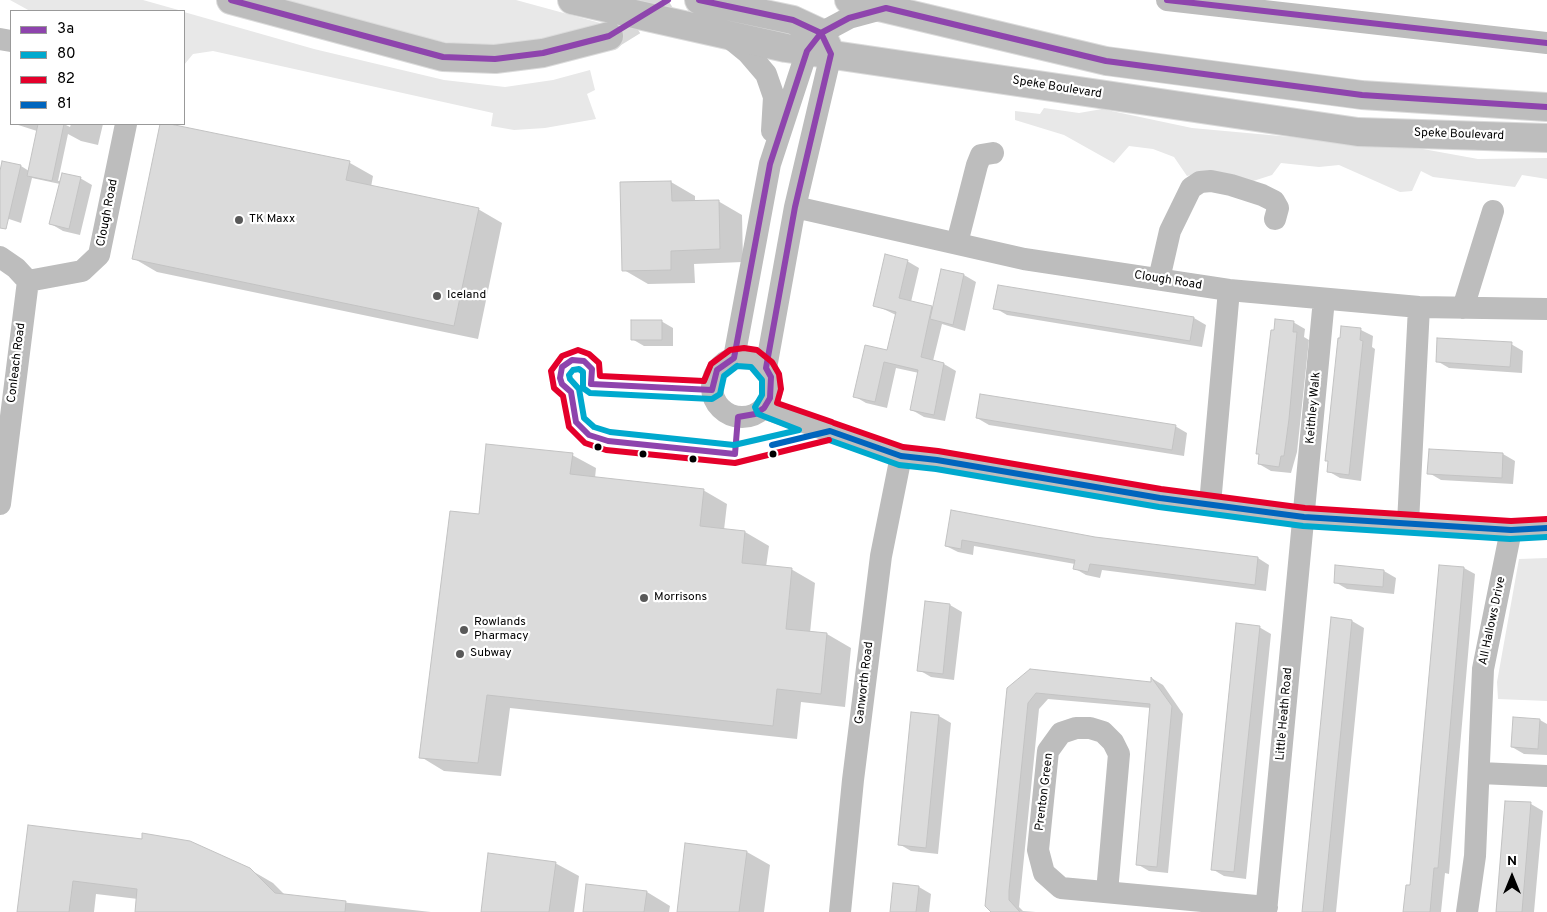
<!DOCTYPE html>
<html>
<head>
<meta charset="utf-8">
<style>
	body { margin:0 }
	#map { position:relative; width:1547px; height:912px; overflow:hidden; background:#fff; font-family:Overpass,sans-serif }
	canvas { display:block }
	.legend { position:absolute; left:10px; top:10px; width:175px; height:115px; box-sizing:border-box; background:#fff; border:1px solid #999; margin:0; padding:6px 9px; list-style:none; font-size:15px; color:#000 }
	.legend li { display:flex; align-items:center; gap:10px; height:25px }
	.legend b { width:25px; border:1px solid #999 }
	.north { position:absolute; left:1487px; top:852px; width:50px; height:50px; -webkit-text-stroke:4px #fff; paint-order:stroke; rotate:0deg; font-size:14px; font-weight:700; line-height:20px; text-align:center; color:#000 }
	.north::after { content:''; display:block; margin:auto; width:18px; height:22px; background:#000; clip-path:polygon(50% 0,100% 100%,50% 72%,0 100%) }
</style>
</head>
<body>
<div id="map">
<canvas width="1547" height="912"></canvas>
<ul class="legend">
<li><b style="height:6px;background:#8e44ad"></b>3a</li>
<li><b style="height:6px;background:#00a9ce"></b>80</li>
<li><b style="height:6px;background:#e4002b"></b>82</li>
<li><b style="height:6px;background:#0065bd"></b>81</li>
</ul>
<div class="north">N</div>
</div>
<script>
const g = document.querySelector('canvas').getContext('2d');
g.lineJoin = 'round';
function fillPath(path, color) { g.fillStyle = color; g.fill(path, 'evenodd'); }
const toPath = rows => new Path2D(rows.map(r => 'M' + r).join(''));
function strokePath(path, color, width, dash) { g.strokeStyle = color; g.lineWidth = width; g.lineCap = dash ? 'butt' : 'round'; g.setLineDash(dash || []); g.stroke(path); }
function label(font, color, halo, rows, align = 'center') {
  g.font = font + ' Overpass,sans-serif'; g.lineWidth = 4.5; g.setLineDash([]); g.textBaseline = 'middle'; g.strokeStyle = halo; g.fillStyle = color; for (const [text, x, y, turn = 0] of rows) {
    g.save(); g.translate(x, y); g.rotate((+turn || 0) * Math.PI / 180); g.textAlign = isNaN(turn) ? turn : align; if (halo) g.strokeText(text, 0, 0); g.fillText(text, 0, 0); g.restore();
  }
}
fillPath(toPath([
	[10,0,143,0,182,11,30,11],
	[273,0,516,0,604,24,516,48,465,44,444,42],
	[184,12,314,49,444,80,505,87,553,80,590,70,595,90,587,94,596,119,545,128,514,130,491,126,493,113,213,51,193,54,184,65],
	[1044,108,1079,113,1102,109,1192,128,1423,149,1478,159,1547,158,1547,179,1522,175,1515,187,1433,177,1421,171,1412,191,1400,192,1339,165,1319,167,1281,163,1272,175,1247,183,1202,172,1187,176,1174,157,1153,149,1129,146,1114,163,1064,135,1015,120,1015,111,1040,114],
	[1547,558,1547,701,1498,699,1497,682,1519,559]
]), '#e8e8e8');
fillPath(toPath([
	[15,124,64,124,70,127,71,124,103,124,98,145,81,141,68,134,58,181,80,178,92,185,80,235,63,231,51,224,60,184,32,178,21,223,0,216,0,177,3,162,21,166,29,171,37,131],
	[161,124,350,163,373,176,371,187,478,209,502,223,478,339,157,272,133,258],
	[671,182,695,196,695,201,718,201,742,215,743,262,694,264,695,283,648,284,624,270,621,184],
	[907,261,919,268,911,302,934,308,942,270,964,275,976,282,965,331,942,324,933,361,944,364,956,371,945,421,924,417,912,410,919,373,896,368,887,408,866,403,854,396,888,352,896,315,875,305],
	[995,308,1194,318,1206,325,1202,347,1007,315],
	[661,321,673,328,673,346,644,346,632,339],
	[1293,322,1305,329,1304,337,1309,340,1297,452,1291,473,1271,471,1259,464],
	[1361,330,1373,336,1372,347,1375,349,1361,481,1340,478,1328,471,1329,462,1326,460],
	[1511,344,1523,351,1522,373,1449,368,1437,361],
	[977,418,1175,426,1187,433,1184,456,989,425],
	[1503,454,1515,461,1513,484,1441,480,1429,473],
	[572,455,596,468,595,478,703,490,727,504,724,530,745,532,769,546,766,567,791,569,815,583,810,633,827,634,851,648,845,707,801,702,797,739,510,708,501,776,444,771,421,757,480,516],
	[952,512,1095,538,1258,558,1269,565,1266,591,1102,570,1100,578,1086,575,1074,568,1075,564,974,546,973,555,958,552,946,546],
	[1337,567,1384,571,1396,578,1394,594,1347,589,1335,582],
	[1464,568,1475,574,1449,874,1445,873,1441,912,1404,912,1411,886],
	[950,605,962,612,954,680,931,677,919,670],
	[1352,621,1364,628,1336,912,1303,912],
	[1259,627,1271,634,1246,879,1224,876,1212,869],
	[1153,679,1163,685,1183,714,1168,873,1149,871,1137,864,1151,708,1048,699,1039,709,1019,907,1023,911,1036,912,992,912,1008,689,1152,683],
	[913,714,939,716,951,723,938,854,911,851,899,844],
	[1540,720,1547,724,1547,755,1524,754,1512,747],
	[1506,802,1531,804,1543,811,1534,912,1496,912],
	[29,826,249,869,273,883,286,896,431,912,137,912,138,899,96,894,94,912,18,912],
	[747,852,770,865,764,912,678,912],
	[555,863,579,876,574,912,482,912],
	[894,884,919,887,931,894,929,912,891,912],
	[647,892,670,906,669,912,584,912]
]), '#0003');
const building = toPath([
	[38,124,64,124,52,181,27,176,38,124],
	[160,124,170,124,350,161,346,180,479,208,454,326,132,259,160,124],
	[2,161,21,165,6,229,0,228,0,171,2,161],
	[62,173,81,177,69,229,49,224,62,173],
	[671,181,672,201,719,200,720,249,671,251,671,270,622,271,620,182,671,181],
	[885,254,908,260,899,298,932,306,921,357,944,363,934,415,910,410,918,370,884,362,875,402,853,397,865,345,887,350,896,312,873,306,885,254],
	[941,269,964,274,953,325,930,319,941,269],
	[998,285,1194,317,1190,341,993,309,998,285],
	[1275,319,1294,321,1293,332,1297,332,1289,419,1284,456,1281,456,1279,467,1258,464,1259,454,1256,454,1271,330,1274,330,1275,319],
	[631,320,662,320,662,340,631,340,631,320],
	[1341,326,1361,328,1360,340,1363,341,1349,475,1327,472,1328,461,1325,461,1338,338,1340,338,1341,326],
	[1437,338,1512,342,1510,367,1436,362,1437,338],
	[980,394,1176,425,1172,450,976,418,980,394],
	[486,444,573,453,570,474,704,489,700,526,745,531,742,563,792,568,786,629,827,633,821,694,777,689,773,726,487,695,478,763,419,758,450,511,479,514,486,444],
	[1429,449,1503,453,1502,478,1427,474,1429,449],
	[951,510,1095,537,1258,557,1255,585,1090,564,1088,572,1073,569,1075,560,962,540,961,549,945,546,951,510],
	[1335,565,1384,570,1383,587,1334,583,1335,565],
	[1439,565,1464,567,1438,868,1434,868,1430,912,1403,912,1406,885,1410,885,1439,565],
	[925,601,950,604,943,674,917,671,925,601],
	[1331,617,1352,620,1338,760,1323,912,1302,912,1331,617],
	[1236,623,1260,626,1234,872,1211,870,1236,623],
	[1030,669,1151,682,1151,677,1172,706,1157,867,1136,865,1150,704,1036,693,1028,703,1009,891,1009,900,1020,912,991,912,985,906,1007,688,1030,669],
	[911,712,939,715,926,848,898,845,911,712],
	[1513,717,1540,719,1538,749,1511,747,1513,717],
	[1505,801,1531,802,1522,912,1496,912,1505,801],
	[28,825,142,839,142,833,190,841,250,868,275,893,346,901,345,912,135,912,137,889,73,881,69,912,17,912,28,825],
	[685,843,747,851,739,912,677,912,685,843],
	[488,853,556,862,549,912,481,912,488,853],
	[893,883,919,886,916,912,890,912,893,883],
	[586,884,647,891,644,912,583,912,586,884]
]);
fillPath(building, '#dbdbdb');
strokePath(building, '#c3c3c3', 1);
strokePath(toPath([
	[609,36,668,0]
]), '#d9d9d9', 28, [28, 14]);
const highway = toPath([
	[231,0,443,57,495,59,543,53,609,36],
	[572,0,786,48,1358,132,1547,138],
	[699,0,793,20,821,33,831,54],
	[849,0,1106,61,1362,95,1547,107]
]);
strokePath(highway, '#dbdbdb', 30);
strokePath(toPath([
	[1167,0,1547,43],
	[726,35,748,53,766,74,774,97,772,131],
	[0,39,11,41],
	[795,207,1024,259,1229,290,1419,307,1547,309],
	[957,243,977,165,981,155,993,153],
	[0,257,16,268,28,281],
	[1159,279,1170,231,1191,188,1200,182,1211,181,1231,185,1262,195,1274,201,1278,208,1275,219],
	[28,281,82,271,99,255,126,124],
	[1463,308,1493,211],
	'712 387a30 30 0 1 1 60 0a30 30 0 1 1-60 0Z',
	[734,358,770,164,807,51,821,33,849,18,886,8],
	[766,368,795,207,831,54],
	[764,408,901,456,937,460,1160,498,1304,517,1511,530,1547,528],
	[0,504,28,281],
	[1210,504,1229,290],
	[1408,523,1419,307],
	[1480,773,1547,776],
	[1107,892,1119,754,1113,742,1103,732,1090,728,1076,728,1061,733,1048,751,1038,850,1044,873,1061,888,1267,907],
	[840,912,853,780,881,556,901,456],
	[1266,912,1324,299],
	[1467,912,1475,856,1483,669,1511,530]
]), '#bdbdbd', 22);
strokePath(highway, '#bdbdbd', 28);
strokePath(toPath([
	[231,0,443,57,495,59,543,53,609,36,668,0],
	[699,0,793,20,821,33],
	[1167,0,1547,43],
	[821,33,831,54,795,207,766,368,771,377,770,398,764,408,755,414,738,417,735,454,608,441,589,435,576,422,571,392,562,384,560,378,562,367,572,360,584,361,592,369,591,384,712,390,717,370,734,358,770,164,807,51,821,33],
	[821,33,849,18,886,8,1106,61,1362,95,1547,107]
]), '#8e44ad', 6);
strokePath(toPath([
	[737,366,751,367,762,380,762,395,755,407,758,414,799,430,734,445,610,432,594,427,584,418,579,389,570,379,569,375,573,370,579,369,583,372,583,388,590,393,712,399,720,394,724,376,737,366],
	[829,440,899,465,936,469,1159,507,1303,526,1510,539,1547,537]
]), '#00a9ce', 6);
strokePath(toPath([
	[834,423,903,447,938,451,1161,489,1305,508,1511,521,1547,519],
	[829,440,735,463,606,450,585,443,569,427,563,396,554,388,551,371,562,356,578,350,589,354,599,363,600,376,704,381,711,364,730,350,744,348,757,350,772,362,779,374,781,389,777,403,832,422]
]), '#e4002b', 6);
strokePath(toPath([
	[772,445,830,431,901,456,937,460,1160,498,1304,517,1511,530,1547,528]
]), '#0065bd', 6);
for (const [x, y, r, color] of [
	[239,220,5,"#595959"],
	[437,296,5,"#595959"],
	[598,447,4.5,"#000"],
	[643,454,4.5,"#000"],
	[773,454,4.5,"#000"],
	[693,459,4.5,"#000"],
	[644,598,5,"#595959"],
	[464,630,5,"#595959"],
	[460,654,5,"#595959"]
]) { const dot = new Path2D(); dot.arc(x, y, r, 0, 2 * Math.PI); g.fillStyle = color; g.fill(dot); strokePath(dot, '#fff', 2); }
label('12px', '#000', '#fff', [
	["Speke Boulevard",1057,88,9],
	["Speke Boulevard",1459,135,2],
	["Clough Road",108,213,-79],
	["Clough Road",1168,281,9],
	["Conleach Road",17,363,-83],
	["Keithley Walk",1314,408,-85],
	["All Hallows Drive",1493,621,-78],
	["Ganworth Road",865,683,-83],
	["Little Heath Road",1285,714,-85],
	["Prenton Green",1045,792,-83]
]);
label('12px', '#000', '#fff', [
	["TK Maxx",249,220],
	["Iceland",447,296],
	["Morrisons",654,598],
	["Rowlands",474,623],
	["Pharmacy",474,637],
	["Subway",470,654]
], 'left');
</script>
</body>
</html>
